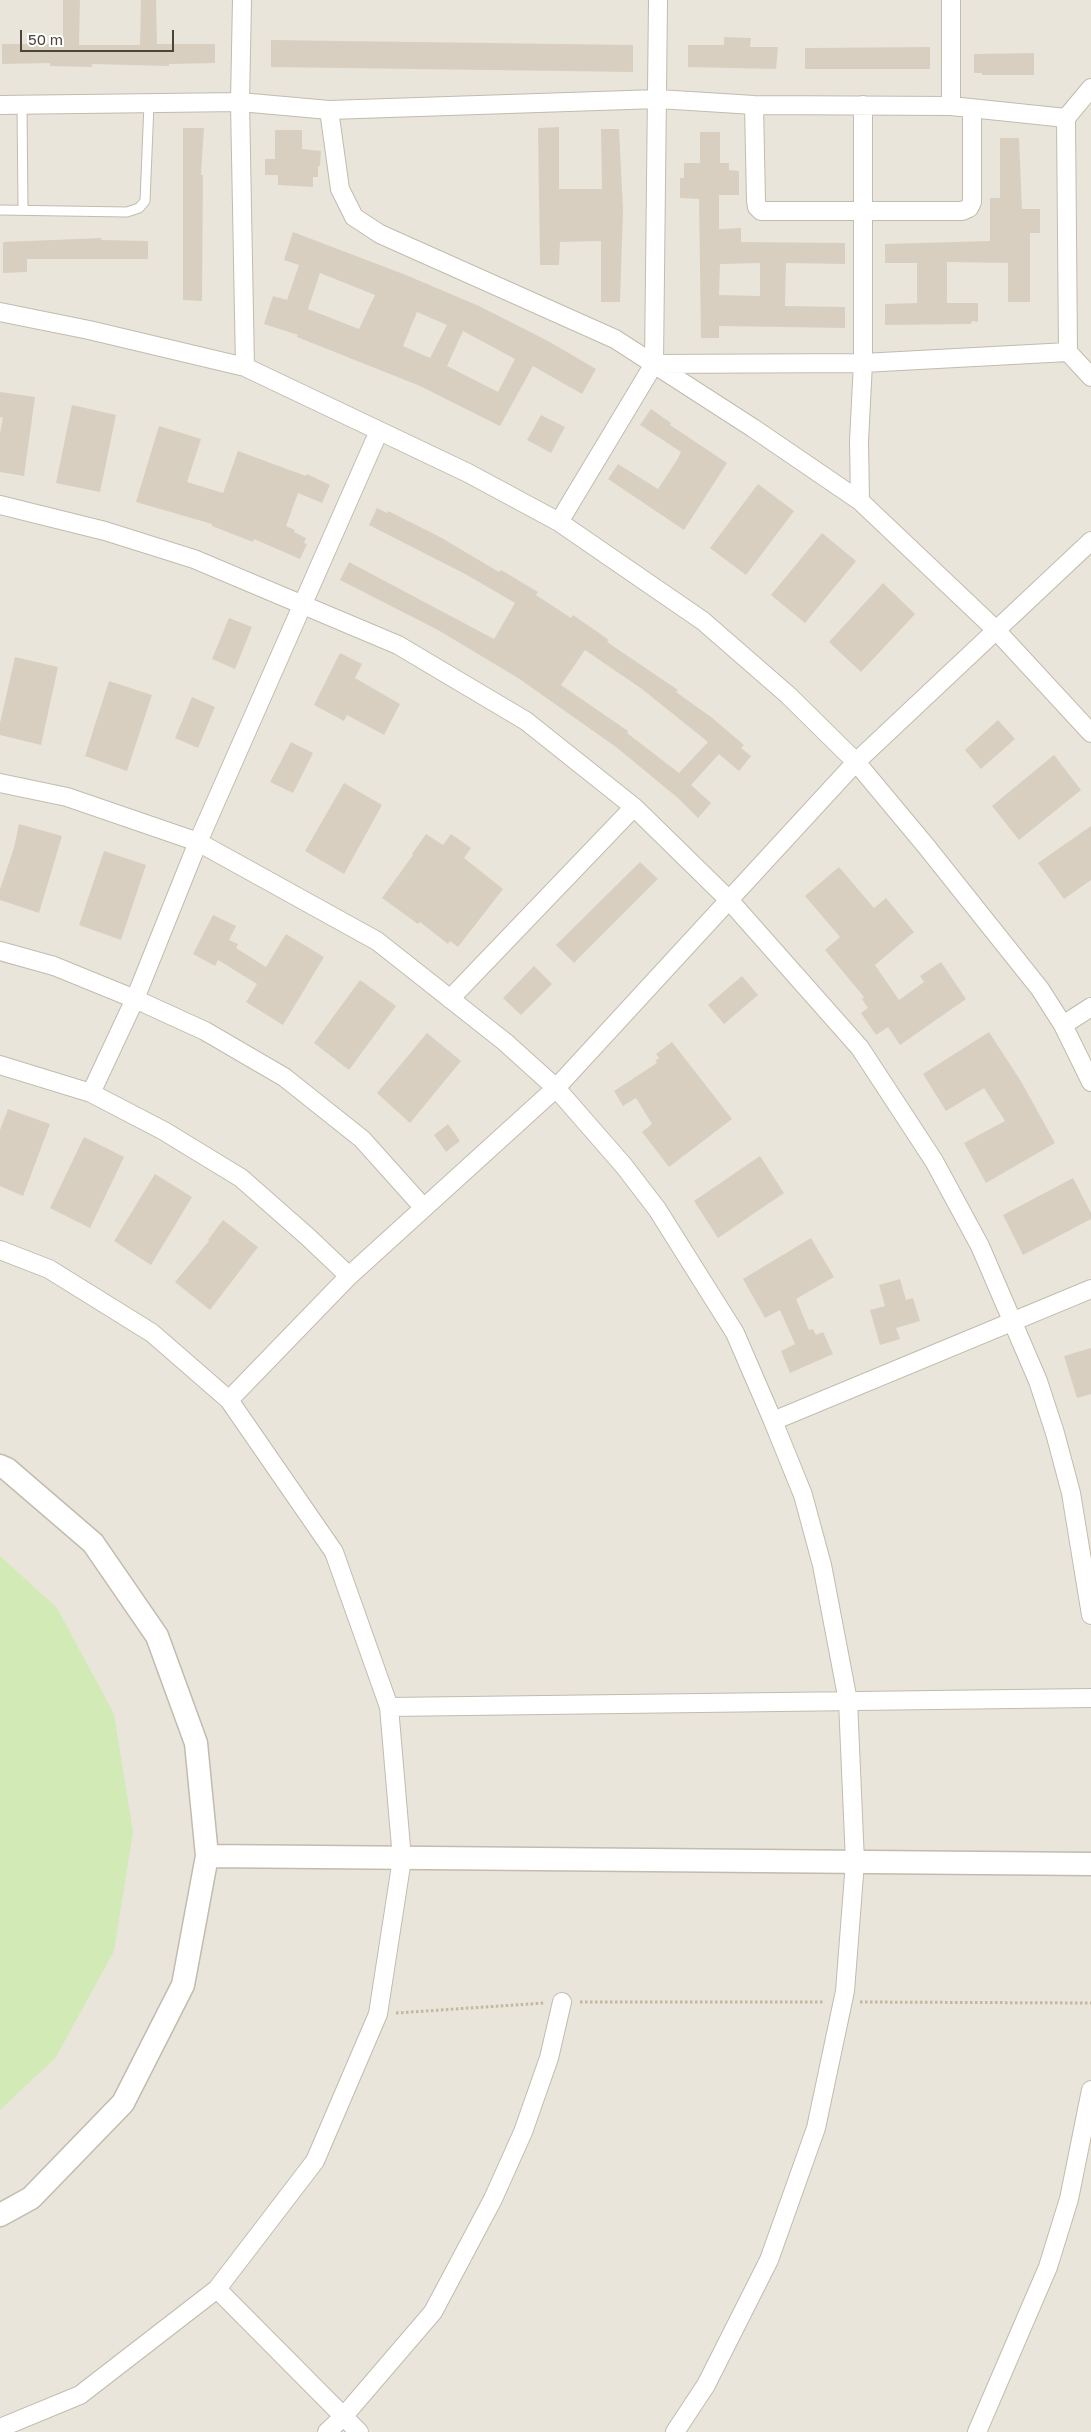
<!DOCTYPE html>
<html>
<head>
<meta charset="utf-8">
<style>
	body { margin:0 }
	#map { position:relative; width:1091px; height:2432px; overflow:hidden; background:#f6f3ec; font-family:"Golos Text",sans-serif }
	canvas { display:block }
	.scale { position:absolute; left:20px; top:30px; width:154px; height:22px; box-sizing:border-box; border:2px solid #4b4439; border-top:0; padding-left:6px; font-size:15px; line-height:18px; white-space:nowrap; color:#4b4439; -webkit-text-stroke:4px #fff; paint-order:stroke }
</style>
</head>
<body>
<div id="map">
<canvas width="1091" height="2432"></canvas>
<div class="scale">50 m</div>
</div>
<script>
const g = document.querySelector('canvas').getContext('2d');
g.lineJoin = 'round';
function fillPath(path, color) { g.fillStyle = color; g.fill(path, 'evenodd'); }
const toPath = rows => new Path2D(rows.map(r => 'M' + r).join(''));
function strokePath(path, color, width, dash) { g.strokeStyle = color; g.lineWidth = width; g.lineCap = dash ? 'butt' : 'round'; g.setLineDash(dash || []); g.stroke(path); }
fillPath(toPath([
	[0,0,1091,0,1091,2432,0,2432]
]), '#eae5da');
fillPath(toPath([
	[0,1556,57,1608,114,1714,133,1832,114,1951,56,2057,0,2110]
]), '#d2eab5');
fillPath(toPath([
	[63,0,80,0,79,45,140,45,141,0,156,0,157,44,215,44,215,63,169,64,169,66,92,64,92,67,50,66,50,63,2,64,2,44,63,44],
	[724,37,751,38,750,47,778,47,776,69,688,67,688,45,724,45],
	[271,40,633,45,633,72,271,67],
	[930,47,930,69,805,69,805,48],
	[1034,53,1034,75,982,75,982,73,974,73,974,54],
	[559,127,559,189,602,189,601,129,619,129,623,210,620,302,601,302,601,241,560,242,559,265,540,265,538,128],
	[183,128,204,128,201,175,203,175,202,301,183,300],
	[275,130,302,130,302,149,321,151,320,166,318,166,318,177,313,177,313,187,278,185,278,175,265,175,265,159,275,159],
	[700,132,720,132,720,163,729,163,729,170,739,171,739,195,719,195,719,229,741,228,741,242,845,243,845,264,786,263,785,306,845,307,845,328,719,326,719,338,701,338,699,199,680,198,680,178,684,178,684,163,700,163],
	[760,263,760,296,719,295,720,264],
	[1000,138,1019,138,1022,209,1040,209,1040,233,1030,233,1030,302,1008,302,1008,263,947,262,947,303,978,303,978,322,972,321,971,324,885,325,885,304,917,303,917,263,885,263,885,244,990,241,990,198,1000,198],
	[293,232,406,275,479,306,548,341,596,369,582,394,533,366,500,426,420,386,297,337,298,335,264,324,273,296,287,300,299,265,284,260],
	[320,273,375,295,359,329,308,309],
	[417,312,447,325,430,358,403,346],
	[463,331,515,359,498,392,447,366],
	[102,238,101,240,148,241,148,259,27,259,27,272,3,273,3,242],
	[0,392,35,397,24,476,0,472,0,433,3,418,0,417],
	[72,405,116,415,100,492,56,483],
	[651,409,671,423,670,425,727,463,684,530,608,479,618,464,658,489,677,460,681,452,640,425],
	[541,415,565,427,551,453,527,440],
	[159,426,201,439,187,482,223,493,238,451,306,476,307,474,330,485,322,503,298,493,286,526,295,530,294,532,306,538,304,543,307,544,300,559,254,539,253,542,212,526,212,524,136,502],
	[758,484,794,511,746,575,710,548],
	[377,508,387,513,388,511,440,537,499,572,501,570,538,592,536,595,571,618,573,615,586,624,609,640,607,642,678,690,676,692,711,717,744,745,741,748,751,756,739,771,719,754,691,785,711,803,698,818,678,798,616,747,518,678,438,630,340,580,349,562,494,639,515,603,467,575,369,525],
	[585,650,642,689,708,742,679,773,627,733,628,731,561,685],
	[822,533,856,561,805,623,771,595],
	[883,583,915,614,861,672,829,642],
	[229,618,252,627,235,669,212,659],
	[340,653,362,664,355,678,400,704,384,735,347,715,344,721,314,705],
	[15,657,58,667,41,745,0,735,0,723],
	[109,681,152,695,127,771,85,756],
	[192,697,215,707,198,748,175,738],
	[998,720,1015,739,981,769,965,750],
	[291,742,313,753,293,793,270,782],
	[1054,755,1081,790,1019,840,992,806],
	[344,783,382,805,344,874,305,851],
	[19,824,62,836,39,913,0,900,0,889,14,848],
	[1091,826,1091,880,1064,899,1038,863],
	[426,834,443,845,451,834,471,848,464,858,503,889,458,947,450,941,448,944,420,922,418,924,382,898,413,855,412,854],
	[104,851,146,865,121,940,79,925],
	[640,862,658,879,574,963,556,945],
	[839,867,874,908,886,898,914,932,875,965,899,1000,924,982,920,976,941,962,966,999,900,1045,888,1027,876,1035,861,1013,868,1008,862,999,864,997,825,950,840,937,805,896],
	[213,915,236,926,229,940,238,944,236,948,266,967,286,934,324,957,283,1025,246,1002,257,984,218,960,215,966,193,954],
	[534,966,552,984,521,1015,503,998],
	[742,976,758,995,724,1024,708,1005],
	[360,980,396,1006,349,1070,314,1043],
	[989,1032,1022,1083,1055,1143,986,1183,964,1143,1005,1121,984,1088,946,1111,923,1074],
	[427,1033,461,1061,410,1123,377,1093],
	[672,1042,732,1119,669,1167,642,1132,652,1124,636,1098,623,1106,614,1091,657,1063,655,1061,659,1058,656,1054],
	[8,1109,50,1124,23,1196,0,1186,0,1130],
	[448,1124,460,1141,446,1152,434,1135],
	[84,1137,124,1157,90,1228,50,1208],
	[760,1156,784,1193,718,1238,694,1201],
	[155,1174,192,1197,151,1265,114,1241],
	[1073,1178,1091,1213,1091,1219,1023,1255,1003,1215],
	[223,1220,258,1247,210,1310,175,1282,209,1241,208,1240],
	[811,1238,834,1277,796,1299,809,1330,813,1329,816,1335,823,1332,833,1354,790,1373,781,1351,795,1344,780,1310,765,1318,743,1279],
	[900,1279,906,1300,913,1298,920,1321,896,1328,900,1339,880,1345,870,1310,885,1306,879,1285],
	[1091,1348,1091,1394,1077,1398,1064,1356]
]), '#d8cfc1');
const service = toPath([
	[22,105,23,209],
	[0,210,127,212,139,208,145,201,149,104]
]);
const minor = toPath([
	[242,0,240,102,245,367],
	[951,0,951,106],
	[1091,88,1066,118,1068,352,1091,377],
	[0,105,240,102,329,110,658,99,754,105,951,106,1066,118],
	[754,105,756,201,757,207,761,211,962,211,969,208,972,202,972,110],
	[329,110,340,189,354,217,380,234,615,339,753,428,860,501,995,629,1091,733],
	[0,312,89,330,245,367,468,473,559,522,703,621,788,695,856,762,926,846,1040,989,1063,1025,1091,1082],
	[654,364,863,363,1068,352],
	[860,501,859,441,863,363,863,105],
	[0,505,105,531,194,559,398,645,526,721,634,807,729,900,860,1048,934,1161,980,1246,1038,1381,1055,1433,1071,1493,1091,1615],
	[559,522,654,364,658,0],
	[0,783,67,797,198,842,377,941,505,1042,556,1088,624,1166,657,1209,735,1333,773,1421,803,1495,822,1565,848,1701,855,1862,845,1991,816,2128,769,2260,706,2385,675,2432],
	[0,951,54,966,135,999,205,1031,284,1077,362,1139,423,1207],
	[450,999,634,807],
	[1063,1025,1091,1007],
	[0,1065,91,1093,164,1131,241,1178,308,1237,349,1276],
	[91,1093,135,999,198,842,379,431],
	[0,1250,49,1269,152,1333,229,1400,334,1552,389,1707,402,1859,378,2014,315,2161,217,2289,80,2395,0,2428],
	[229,1400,349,1276,556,1088,856,762,1091,541],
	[773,1421,1091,1289],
	[389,1707,1091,1698],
	[217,2289,359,2432],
	[327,2432,343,2417,433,2312,493,2199,523,2132,549,2058,562,2002],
	[977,2432,1048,2267,1069,2199,1091,2090]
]);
const tertiary = toPath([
	[0,1466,7,1469,93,1543,157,1636,196,1743,207,1856,183,1985,123,2103,31,2198,0,2215],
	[207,1856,1091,1864]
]);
strokePath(service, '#c2bbae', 11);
strokePath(minor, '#c2bbae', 20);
strokePath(tertiary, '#c2bbae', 25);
strokePath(toPath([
	[580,2002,824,2002],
	[860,2002,1091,2003],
	[396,2013,544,2003]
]), '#c4b79f', 3, [2.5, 2.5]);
strokePath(service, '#fff', 9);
strokePath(minor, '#fff', 18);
strokePath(tertiary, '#fff', 22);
</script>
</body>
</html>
